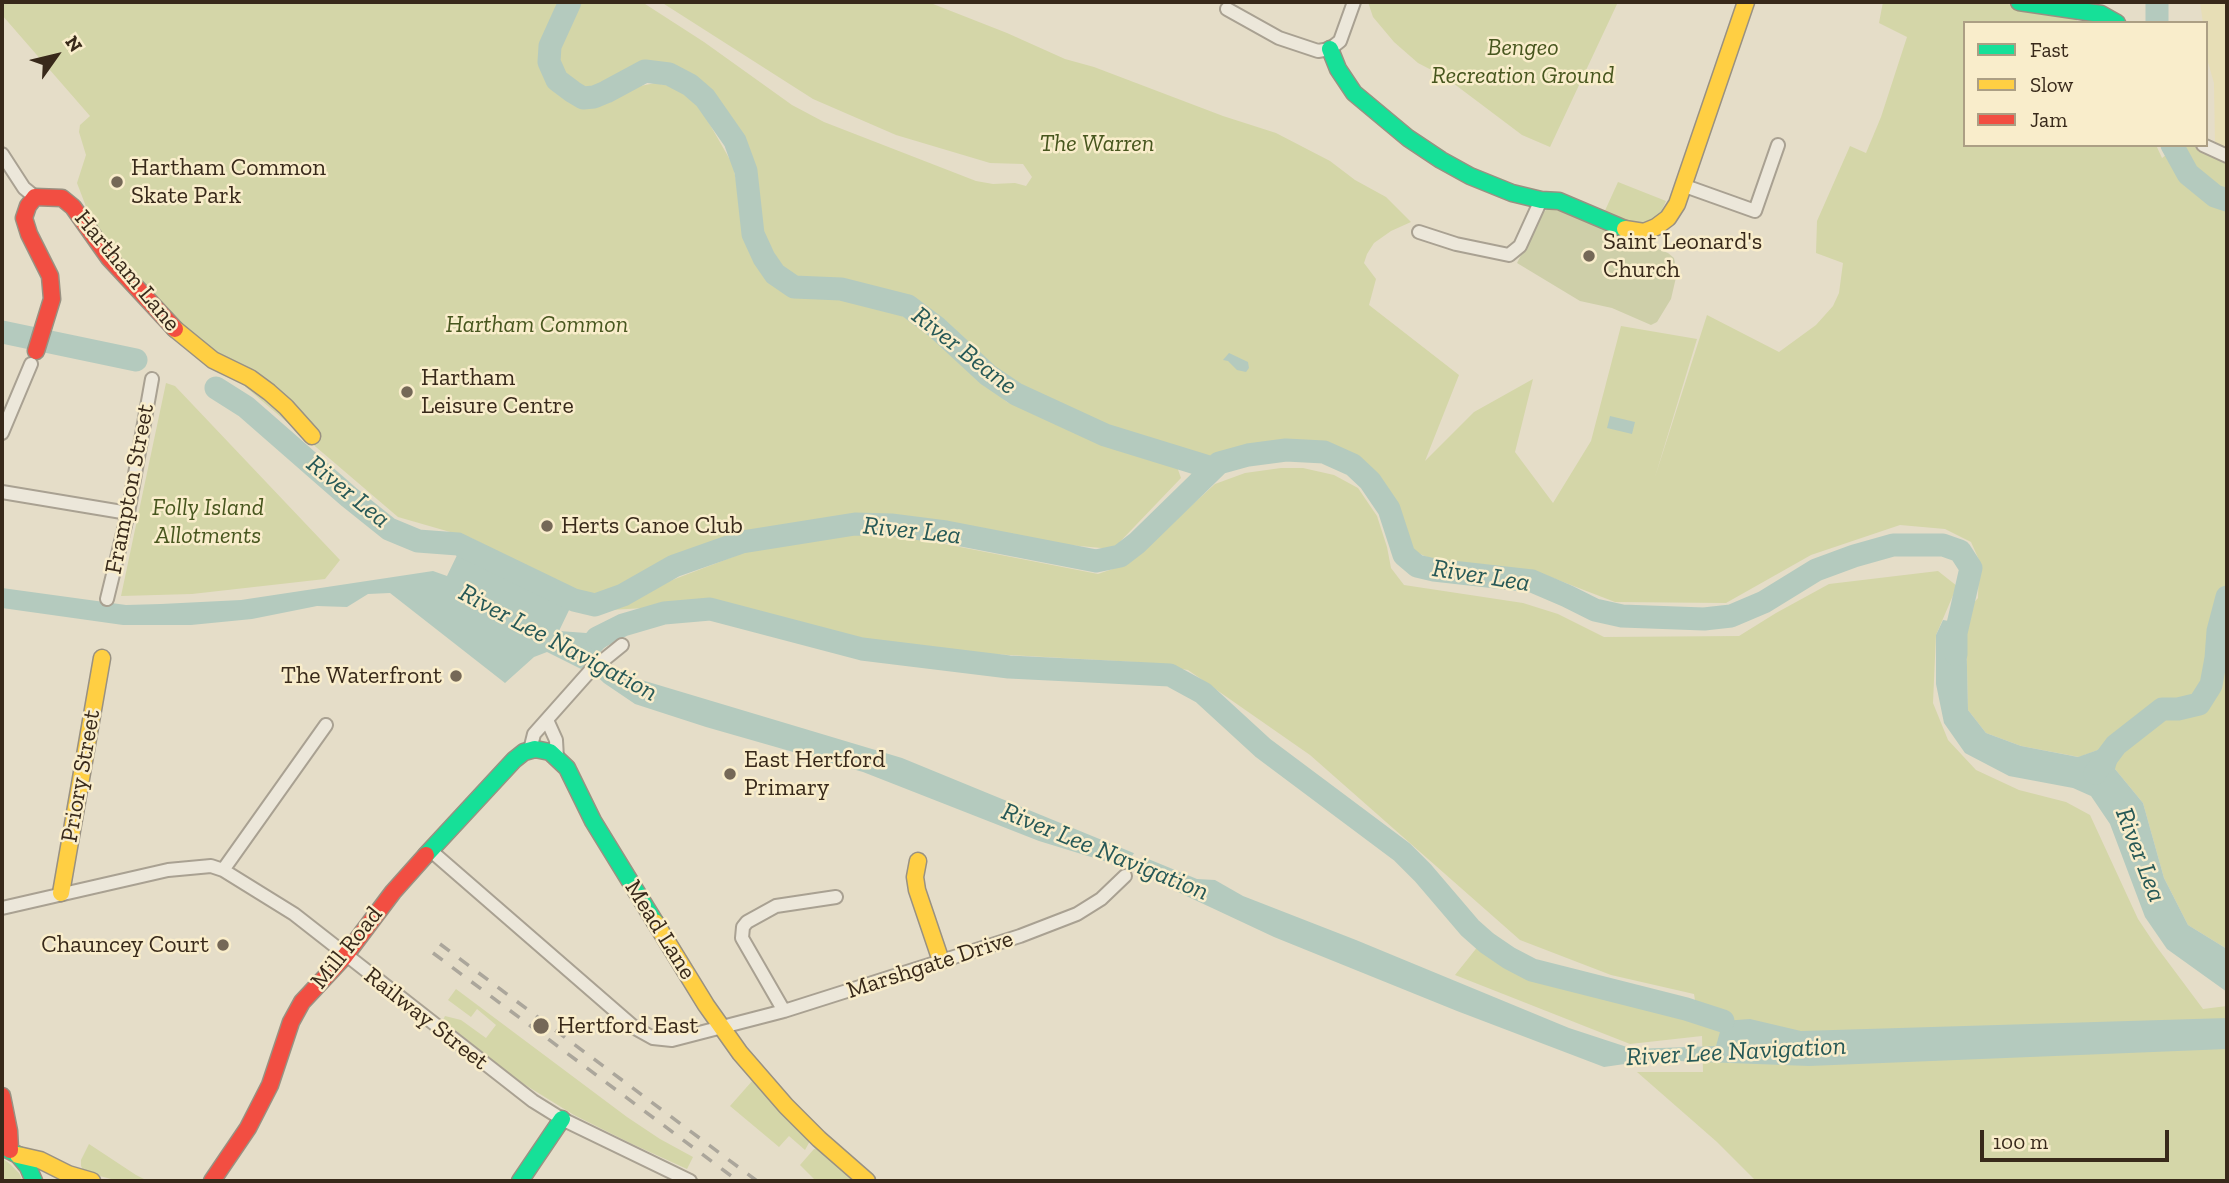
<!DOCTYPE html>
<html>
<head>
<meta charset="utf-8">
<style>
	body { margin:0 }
	#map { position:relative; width:2229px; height:1183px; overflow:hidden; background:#e5ddc8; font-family:"Zilla Slab",serif }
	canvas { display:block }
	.frame { position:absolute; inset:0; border:4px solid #38291a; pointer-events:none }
	.legend { position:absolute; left:1963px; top:21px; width:245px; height:126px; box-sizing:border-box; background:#f9edcb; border:2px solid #ac9f84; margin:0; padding:9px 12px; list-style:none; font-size:21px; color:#38291a }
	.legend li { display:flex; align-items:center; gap:14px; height:35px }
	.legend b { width:35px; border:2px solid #ac9f84 }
	.north { position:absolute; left:21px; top:21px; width:70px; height:70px; -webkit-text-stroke:5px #f9edcb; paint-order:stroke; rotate:56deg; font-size:19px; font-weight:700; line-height:28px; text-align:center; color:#38291a }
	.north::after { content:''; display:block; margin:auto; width:24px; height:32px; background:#38291a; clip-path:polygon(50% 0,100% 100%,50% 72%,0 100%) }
	.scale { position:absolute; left:1980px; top:1130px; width:189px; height:32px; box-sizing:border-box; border:4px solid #38291a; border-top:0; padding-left:9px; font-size:21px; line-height:24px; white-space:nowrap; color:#38291a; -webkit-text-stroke:5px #f9edcb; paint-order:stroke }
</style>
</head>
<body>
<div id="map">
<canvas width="2229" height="1183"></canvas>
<div class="frame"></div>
<ul class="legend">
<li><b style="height:9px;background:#16e098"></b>Fast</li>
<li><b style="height:9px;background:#ffcf43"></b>Slow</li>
<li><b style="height:9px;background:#f24e42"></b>Jam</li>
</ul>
<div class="north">N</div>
<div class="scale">100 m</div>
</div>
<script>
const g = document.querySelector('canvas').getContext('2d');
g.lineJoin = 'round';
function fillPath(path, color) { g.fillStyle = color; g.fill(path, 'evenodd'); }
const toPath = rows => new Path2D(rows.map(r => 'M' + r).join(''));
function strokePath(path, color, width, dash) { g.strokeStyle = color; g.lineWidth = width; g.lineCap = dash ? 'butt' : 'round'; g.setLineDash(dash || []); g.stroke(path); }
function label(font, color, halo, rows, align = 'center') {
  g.font = font + ' "Zilla Slab",serif'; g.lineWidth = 5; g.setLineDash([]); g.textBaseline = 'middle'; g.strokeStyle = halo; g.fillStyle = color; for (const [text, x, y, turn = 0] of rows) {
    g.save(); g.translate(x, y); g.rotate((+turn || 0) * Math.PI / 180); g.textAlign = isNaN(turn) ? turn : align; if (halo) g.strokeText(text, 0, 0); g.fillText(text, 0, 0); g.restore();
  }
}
fillPath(toPath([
	[2200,2,2227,2,2227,150,2215,144,2214,83,2207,59,2206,23,2203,23]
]), '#e7deb6');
fillPath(toPath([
	[2,2,565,2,542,46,543,67,551,82,565,99,589,108,606,103,626,89,655,83,680,88,701,109,733,165,738,190,743,238,754,257,788,292,855,300,895,312,929,331,995,387,998,394,1007,402,1176,464,1181,478,1113,549,1068,545,982,528,875,515,827,518,748,533,605,593,584,596,471,538,398,517,111,272,77,183,86,155,79,132,80,125,90,116,2,15],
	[578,2,642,2,704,42,792,105,824,122,976,181,993,184,1015,183,1026,186,1032,177,1023,164,990,163,896,135,813,99,661,2,928,2,1007,33,1065,59,1094,67,1223,116,1276,133,1330,161,1355,180,1386,197,1411,222,1391,231,1374,243,1367,254,1364,263,1376,279,1369,305,1459,375,1425,461,1474,412,1533,379,1515,452,1553,503,1591,441,1621,326,1697,339,1655,477,1707,315,1779,352,1816,325,1833,306,1839,293,1843,263,1816,253,1817,221,1850,146,1866,153,1881,117,1907,37,1879,23,1883,2,2001,2,2032,11,2071,16,2080,23,1965,23,1965,145,2156,145,2162,158,2179,145,2191,145,2227,163,2227,949,2188,925,2164,878,2143,803,2115,769,2106,747,2079,757,2021,746,1986,733,1968,710,1966,624,1969,608,1978,598,1979,560,1971,542,1945,529,1900,525,1811,555,1726,603,1615,602,1532,570,1436,561,1409,549,1400,520,1379,482,1335,448,1288,441,1213,463,1178,453,1090,422,1022,389,1006,380,940,320,906,302,843,285,802,284,784,276,763,252,757,233,756,182,746,149,705,85,683,69,655,64,629,70,598,87,582,88,570,82,559,72,557,47],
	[1368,2,1618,2,1550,147,1522,135,1445,77,1418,63,1394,42,1373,17],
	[1618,182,1666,201,1661,212,1647,226,1603,215],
	[166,383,175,386,340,560,325,579,192,594,121,596],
	[1281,468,1303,468,1334,475,1358,488,1377,516,1387,547,1391,568,1404,585,1523,603,1558,614,1604,637,1739,636,1776,613,1829,584,1938,571,1957,586,1936,635,1933,703,1948,740,1976,770,2019,790,2066,802,2090,815,2138,919,2156,946,2203,1009,2227,1006,2227,1181,1756,1181,1717,1142,1637,1072,1703,1072,1702,1036,1630,1044,1455,975,1479,945,1499,961,1534,977,1698,1019,1694,994,1611,975,1520,940,1310,755,1188,670,1135,662,937,651,839,638,714,604,610,610,654,587,756,548,857,531,909,537,1098,574,1127,564,1215,484,1245,473],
	[456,989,627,1117,660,1139,693,1157,687,1169,630,1143,574,1115,514,1078,443,1020,445,1016,461,1020,486,1038,496,1025,477,1009,471,1017,448,1000],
	[753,1080,810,1141,805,1150,789,1136,779,1147,730,1106],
	[89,1144,136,1175,148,1181,119,1181,84,1172,81,1166,81,1160],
	[819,1148,858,1181,816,1181,800,1165,814,1149],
	[2,1158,10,1164,19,1173,23,1181,2,1181]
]), '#d4d6a8');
fillPath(toPath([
	[1550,207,1668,253,1674,258,1677,273,1671,299,1657,322,1651,325,1612,308,1580,301,1517,263,1542,213]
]), '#cecfa9');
fillPath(toPath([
	[1229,353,1248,362,1249,368,1246,372,1237,370,1228,361,1223,360],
	[1610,416,1635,422,1632,434,1607,428],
	[459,551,571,606,559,631,586,633,619,618,628,632,604,648,595,658,604,666,635,678,902,758,1197,879,1215,880,1243,896,1356,940,1569,1028,1633,1049,1716,1046,1723,1021,1750,1019,1801,1031,2227,1018,2227,1049,1809,1066,1652,1060,1604,1067,1457,1011,1274,937,1148,878,1114,864,1039,841,863,772,706,727,635,704,604,683,586,666,581,669,547,652,534,657,505,683,390,593,368,594,347,607,317,606,252,619,191,625,123,625,2,608,2,588,126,605,161,604,241,600,433,571,447,576],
	[1943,620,1966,624,1968,710,1986,733,2021,746,2078,757,2106,747,2119,755,2115,769,2143,803,2164,878,2188,925,2227,949,2227,992,2167,949,2145,917,2110,824,2091,796,2073,788,2009,776,1965,753,1944,723,1936,684,1936,635]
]), '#b4cabe');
fillPath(toPath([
	[1135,852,1150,858,1135,876,1121,870]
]), '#e5ddc8');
strokePath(toPath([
	[570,2,550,46,549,62,557,80,573,92,583,98,594,97,606,92,645,71,669,74,690,85,705,98,735,141,746,171,753,234,764,258,775,274,794,287,841,289,908,306,936,327,988,375,1016,394,1105,435,1212,468],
	[2157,23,2157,2],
	[2172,145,2188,174,2215,196,2227,200],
	[2,332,136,360],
	[216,388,246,407,349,497,389,529,418,541,458,544,574,600,595,605,623,595,674,566,742,542,855,524,891,525,946,532,1096,561,1120,556,1137,543,1219,463,1248,455,1286,450,1324,452,1353,465,1370,481,1389,509,1404,555,1417,566,1434,570,1532,581,1567,596,1595,610,1622,616,1704,619,1731,616,1764,602,1816,570,1854,556,1893,545,1943,545,1960,551,1971,568,1956,633,1956,654],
	[597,638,623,625,664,613,710,609,862,649,1009,667,1170,675,1203,693,1263,748,1402,852,1423,873,1470,928,1487,943,1509,958,1532,970,1686,1009,1723,1021],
	[2095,773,2116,745,2162,709,2178,709,2199,704,2211,685,2216,658,2218,631,2227,597]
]), '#b4cabe', 23);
const street = toPath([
	[1227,9,1279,38,1318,51,1330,49,1340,41,1354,2],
	[2203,145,2227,156],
	[2,154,24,188,35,197],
	[1685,186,1755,211,1778,145],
	[1419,232,1456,244,1509,255,1520,246,1541,200],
	[2,433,31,364],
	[2,492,128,513],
	[107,599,128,513,152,379],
	[547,720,556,740,557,758],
	[530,750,534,734,590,671,622,645],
	[430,850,635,1028,653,1038,672,1040,784,1011,1020,936,1077,914,1101,899,1125,876],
	[223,870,326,725],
	[2,908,168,870,211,866,223,870,294,914,533,1101,562,1119,690,1181],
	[784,1011,742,938,743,927,747,922,776,906,836,897]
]);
const fast = toPath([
	[2019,2,2101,14,2117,23],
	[1330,49,1338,69,1354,93,1408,138,1441,160,1470,176,1512,193,1541,200,1559,201,1625,229],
	[426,855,514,760,524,752,535,749,550,752,567,768,593,821,655,922],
	[2,1147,18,1155,28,1167,34,1181],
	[520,1181,562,1119]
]);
const slow = toPath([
	[1625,229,1644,232,1656,227,1668,218,1677,204,1746,2],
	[175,329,213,360,250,378,269,392,286,407,312,436],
	[918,861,915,877,917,890,941,961],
	[61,893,102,658],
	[655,922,706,1005,740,1053,786,1106,819,1139,867,1181],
	[18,1155,40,1160,68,1174,92,1181]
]);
const jam = toPath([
	[36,351,52,299,50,276,29,234,24,218,28,206,35,197,62,198,73,207,109,258,175,329],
	[2,1096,9,1131,10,1150],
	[212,1181,248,1128,270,1085,291,1022,302,1002,345,956,393,892,426,855]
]);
strokePath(street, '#a9a192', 16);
strokePath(fast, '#999182', 19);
strokePath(slow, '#999182', 19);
strokePath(jam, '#999182', 19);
strokePath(street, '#ece7da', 12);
strokePath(fast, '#16e098', 16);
strokePath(slow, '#ffcf43', 16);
strokePath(jam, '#f24e42', 16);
strokePath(toPath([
	[440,944,757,1181],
	[433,953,738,1181]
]), '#aba69b', 3.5, [12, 12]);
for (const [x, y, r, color] of [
	[117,182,7,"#756857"],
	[1589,256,7,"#756857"],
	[407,392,7,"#756857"],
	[547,526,7,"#756857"],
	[456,676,7,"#756857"],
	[730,774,7,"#756857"],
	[223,945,7,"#756857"],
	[541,1026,9,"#756857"]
]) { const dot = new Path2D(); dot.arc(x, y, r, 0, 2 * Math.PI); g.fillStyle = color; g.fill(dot); strokePath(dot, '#f9edcb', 2.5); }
label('italic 24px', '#47561e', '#f9edcb', [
	["Bengeo",1523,48],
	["Recreation Ground",1523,76],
	["The Warren",1097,144],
	["Hartham Common",537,325],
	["Folly Island",208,508],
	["Allotments",208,536]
]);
label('24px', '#38291a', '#f9edcb', [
	["Hartham Common",131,168],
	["Skate Park",131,196],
	["Saint Leonard's",1603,242],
	["Church",1603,270],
	["Hartham",421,378],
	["Leisure Centre",421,406],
	["Herts Canoe Club",561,526],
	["The Waterfront",442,676,"right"],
	["East Hertford",744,760],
	["Primary",744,788],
	["Chauncey Court",209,945,"right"],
	["Hertford East",557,1026]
], 'left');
label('24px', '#38291a', '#f9edcb', [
	["Hartham Lane",127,271,50],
	["Frampton Street",130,489,-79],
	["Priory Street",81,776,-80],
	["Mead Lane",660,930,58],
	["Mill Road",347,948,-51],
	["Marshgate Drive",930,965,-18],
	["Railway Street",426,1019,38]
]);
label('italic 26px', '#275957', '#f9edcb', [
	["River Beane",964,351,38],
	["River Lea",348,492,39],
	["River Lea",912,531,6],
	["River Lea",1481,576,9],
	["River Lee Navigation",558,643,28],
	["River Lee Navigation",1105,852,22],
	["River Lea",2140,855,69],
	["River Lee Navigation",1736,1052,-3]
]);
</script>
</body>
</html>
